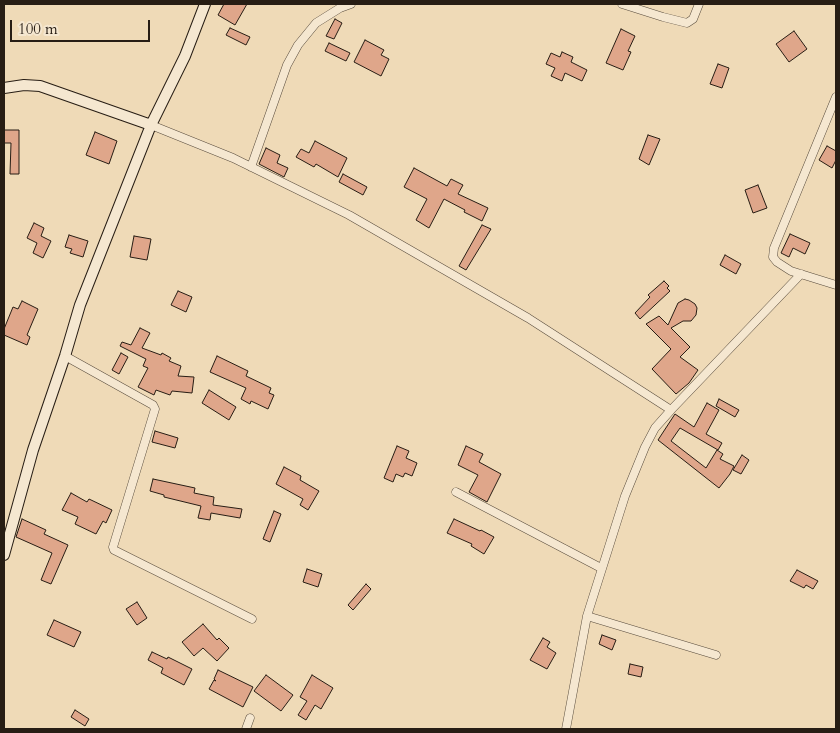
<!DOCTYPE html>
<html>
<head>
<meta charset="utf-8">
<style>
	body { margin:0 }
	#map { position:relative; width:840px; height:733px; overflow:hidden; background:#efdab7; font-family:Cardo,serif }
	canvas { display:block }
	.frame { position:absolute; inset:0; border:5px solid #271d14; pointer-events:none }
	.scale { position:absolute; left:10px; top:20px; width:140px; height:22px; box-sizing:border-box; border:2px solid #271d14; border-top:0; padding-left:6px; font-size:15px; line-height:18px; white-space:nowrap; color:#271d14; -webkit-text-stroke:4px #f5e7d0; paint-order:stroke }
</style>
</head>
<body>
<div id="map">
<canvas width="840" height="733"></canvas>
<div class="frame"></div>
<div class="scale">100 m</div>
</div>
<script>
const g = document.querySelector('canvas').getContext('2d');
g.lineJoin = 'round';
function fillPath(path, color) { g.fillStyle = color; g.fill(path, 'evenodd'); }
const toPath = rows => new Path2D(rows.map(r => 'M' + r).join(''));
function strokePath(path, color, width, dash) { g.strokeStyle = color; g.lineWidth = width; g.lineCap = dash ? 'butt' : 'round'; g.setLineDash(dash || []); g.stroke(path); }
const building = toPath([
	[224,4,247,4,235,25,218,15,224,4],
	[335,19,342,23,334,39,326,36,335,19],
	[230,28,250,37,246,45,226,35,230,28],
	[621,29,635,36,628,51,631,52,623,70,606,63,621,29],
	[794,31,807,49,789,62,776,44,794,31],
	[365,40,384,50,381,55,389,59,381,76,354,62,365,40],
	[329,43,350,53,346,61,325,51,329,43],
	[562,52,573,57,571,62,587,70,582,81,565,73,562,81,551,76,555,68,546,64,551,53,560,57,562,52],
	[718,64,729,68,722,88,710,84,718,64],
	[4,130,19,130,19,174,10,174,11,143,4,143,4,130],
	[95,132,117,141,109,164,86,155,95,132],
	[648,135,660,139,649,165,639,159,648,135],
	[315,141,347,158,338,177,316,164,314,167,296,157,301,149,309,153,315,141],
	[827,146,836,151,836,160,832,168,819,160,827,146],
	[266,148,280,155,277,163,288,168,284,177,259,164,266,148],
	[414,168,447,186,451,179,463,185,458,194,488,208,482,221,464,212,465,210,444,199,429,228,416,220,427,199,404,187,414,168],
	[343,174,367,187,363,195,339,182,343,174],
	[758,185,767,208,753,213,745,190,758,185],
	[34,223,44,228,41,236,51,241,43,258,33,253,37,243,27,238,34,223],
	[482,225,491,229,466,270,459,266,482,225],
	[790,234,810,243,805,254,793,248,789,257,781,253,790,234],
	[69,235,88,241,83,257,70,253,72,249,65,247,69,235],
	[134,236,151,239,147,260,130,257,134,236],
	[725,255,741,264,736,274,720,265,725,255],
	[664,281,669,286,667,288,670,291,640,319,635,313,650,297,648,295,664,281],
	[178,291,192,297,186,312,171,305,178,291],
	[685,299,689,300,695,304,697,308,696,315,691,321,683,321,671,328,690,347,680,357,698,370,689,383,676,394,652,369,671,349,646,324,659,316,668,325,678,303,685,299],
	[22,301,38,309,27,335,30,337,27,345,4,335,4,329,13,307,18,309,22,301],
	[140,328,150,333,142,348,161,355,162,353,171,358,169,361,181,366,178,376,194,377,192,393,172,391,170,395,156,390,154,395,138,387,148,368,143,366,146,359,120,346,122,342,131,345,140,328],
	[121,353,128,357,119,374,112,370,121,353],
	[217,356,248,371,246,376,271,388,269,393,274,395,268,409,251,401,250,404,241,399,246,388,210,372,217,356],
	[209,390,236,407,229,420,202,403,209,390],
	[719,399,739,410,735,417,716,406,719,399],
	[707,403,719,410,706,434,722,443,718,450,680,428,671,441,706,468,717,450,723,454,720,459,734,466,730,474,719,488,658,440,675,414,694,427,707,403],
	[155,431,178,438,175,448,152,442,155,431],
	[397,446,409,451,406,458,417,463,412,476,405,473,403,477,396,474,393,482,384,478,397,446],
	[466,446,483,454,479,462,501,474,487,502,469,492,478,475,458,465,466,446],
	[742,455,749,460,741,474,733,470,742,455],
	[284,467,301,476,300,480,319,491,308,510,300,505,303,499,276,484,284,467],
	[153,479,195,488,194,493,214,497,213,505,242,509,240,518,211,513,210,520,198,518,201,506,164,497,164,495,150,491,153,479],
	[71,493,87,502,89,499,112,510,106,523,103,521,96,534,75,524,78,517,62,510,71,493],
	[274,511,281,514,270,542,263,539,274,511],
	[22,519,46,530,44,534,68,545,51,584,41,580,52,553,16,537,22,519],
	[454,519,480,531,481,530,494,537,484,554,471,546,472,544,447,533,454,519],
	[307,569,322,574,318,587,303,582,307,569],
	[797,570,818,581,813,589,806,585,804,588,790,581,797,570],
	[366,584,371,589,353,610,348,605,366,584],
	[137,602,147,618,137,625,126,609,137,602],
	[54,620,81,632,74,647,47,635,54,620],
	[203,624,217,640,219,638,229,648,217,661,203,648,194,656,182,642,203,624],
	[602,635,616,640,612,650,599,644,602,635],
	[543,638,550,642,547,647,556,653,547,669,530,660,543,638],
	[152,652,167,659,168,657,192,669,184,685,161,673,163,668,148,660,152,652],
	[630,664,643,667,641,677,628,674,630,664],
	[218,670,253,687,243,707,209,689,214,680,216,681,214,679,218,670],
	[266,675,293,695,281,711,254,691,266,675],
	[312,675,333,688,321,709,315,705,306,720,298,715,307,701,300,697,312,675],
	[75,710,89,719,85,726,71,717,75,710]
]);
fillPath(building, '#dfa68a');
strokePath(building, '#271d14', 1);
const street = toPath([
	[622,4,663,17,687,23,693,19,699,4],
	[836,97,774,248,773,257,777,262,791,271,836,285],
	[151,125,233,158,349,215,528,318,671,410],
	[251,167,287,65,298,45,316,23,340,8,351,4],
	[65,356,153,405,155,409,113,547,114,550,252,619],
	[456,492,601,568],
	[587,616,716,655],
	[246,729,250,718],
	[566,729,587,616,625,496,645,447,655,428,671,410,801,274]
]);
const secondary = toPath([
	[4,88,24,85,40,86,151,125],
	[4,555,33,450,65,356,80,305,151,125,185,56,205,4]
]);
strokePath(street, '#594c3d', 9);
strokePath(secondary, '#271d14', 12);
strokePath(street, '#f5e7d0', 8);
strokePath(secondary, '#f5e7d0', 10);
</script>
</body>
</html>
